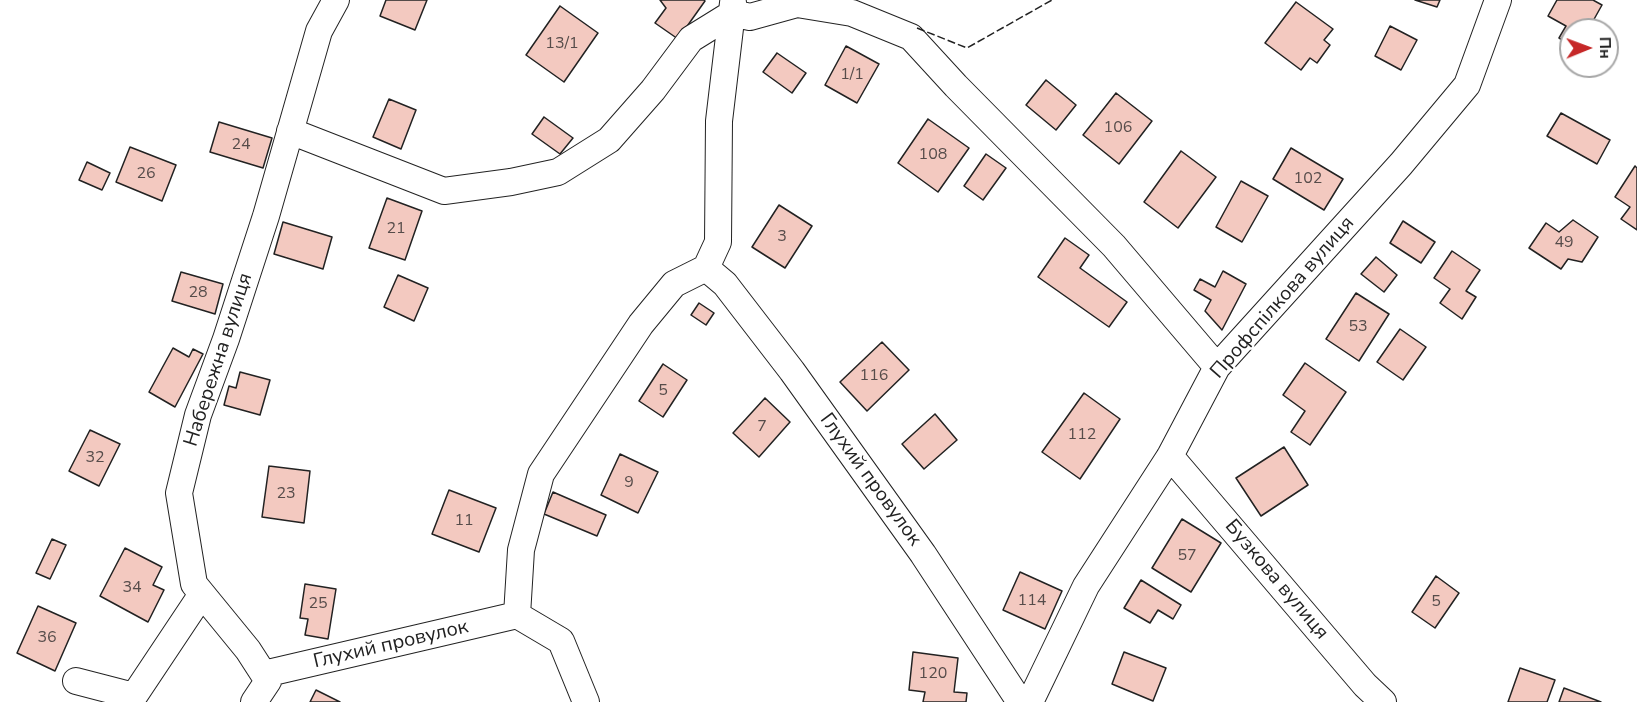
<!DOCTYPE html>
<html>
<head>
<meta charset="utf-8">
<style>
	body { margin:0 }
	#map { position:relative; width:1637px; height:702px; overflow:hidden; background:#fff; font-family:"Nunito Sans",sans-serif }
	canvas { display:block }
	.north { position:absolute; left:1559px; top:18px; width:60px; height:60px; box-sizing:border-box; background:#fff; border:2px solid #a7a7a7; border-radius:50%; rotate:89deg; font-size:16px; font-weight:700; line-height:24px; text-align:center; color:#222 }
	.north::after { content:''; display:block; margin:auto; width:21px; height:27px; background:#c62828; clip-path:polygon(50% 0,100% 100%,50% 72%,0 100%) }
</style>
</head>
<body>
<div id="map">
<canvas width="1637" height="702"></canvas>
<div class="north">Пн</div>
</div>
<script>
const g = document.querySelector('canvas').getContext('2d');
g.lineJoin = 'round';
function fillPath(path, color) { g.fillStyle = color; g.fill(path, 'evenodd'); }
const toPath = rows => new Path2D(rows.map(r => 'M' + r).join(''));
function strokePath(path, color, width, dash) { g.strokeStyle = color; g.lineWidth = width; g.lineCap = dash ? 'butt' : 'round'; g.setLineDash(dash || []); g.stroke(path); }
function label(font, color, halo, rows, align = 'center') {
  g.font = font + ' "Nunito Sans",sans-serif'; g.lineWidth = 4.5; g.setLineDash([]); g.textBaseline = 'middle'; g.strokeStyle = halo; g.fillStyle = color; for (const [text, x, y, turn = 0] of rows) {
    g.save(); g.translate(x, y); g.rotate((+turn || 0) * Math.PI / 180); g.textAlign = isNaN(turn) ? turn : align; if (halo) g.strokeText(text, 0, 0); g.fillText(text, 0, 0); g.restore();
  }
}
const building = toPath([
	[386,0,427,0,415,30,380,16,386,0],
	[660,0,704,0,705,1,678,39,655,23,666,8,660,0],
	[1415,0,1440,0,1437,7,1415,0],
	[1557,0,1593,0,1602,5,1588,30,1571,30,1571,45,1559,38,1566,26,1548,16,1557,0],
	[1296,2,1333,29,1324,40,1330,45,1317,63,1310,58,1301,70,1265,43,1296,2],
	[560,6,598,33,564,82,526,55,560,6],
	[1390,26,1417,40,1401,70,1375,56,1390,26],
	[846,46,879,64,857,103,825,85,846,46],
	[777,53,806,73,792,93,763,72,777,53],
	[1046,80,1076,105,1056,130,1026,105,1046,80],
	[1116,93,1152,121,1119,164,1083,135,1116,93],
	[389,99,416,110,401,149,373,137,389,99],
	[1561,113,1610,140,1597,164,1547,136,1561,113],
	[544,117,573,138,560,154,532,134,544,117],
	[928,119,969,148,938,192,898,163,928,119],
	[219,122,272,138,263,168,210,152,219,122],
	[130,147,176,165,162,201,116,182,130,147],
	[1291,148,1343,179,1324,210,1273,179,1291,148],
	[1181,151,1216,177,1178,228,1144,202,1181,151],
	[986,154,1006,168,983,200,964,186,986,154],
	[87,162,110,173,102,190,79,180,87,162],
	[1635,166,1637,168,1637,230,1621,219,1630,207,1615,197,1635,166],
	[1241,181,1268,196,1242,242,1216,227,1241,181],
	[387,198,422,211,405,260,369,248,387,198],
	[779,205,812,226,785,268,752,247,779,205],
	[1573,220,1598,237,1582,262,1568,259,1561,269,1529,248,1546,223,1559,232,1573,220],
	[1403,221,1435,242,1421,263,1390,243,1403,221],
	[283,222,332,237,323,269,274,254,283,222],
	[1065,238,1089,255,1080,268,1127,302,1109,327,1038,277,1065,238],
	[1452,251,1480,270,1466,291,1476,297,1462,319,1440,303,1450,289,1434,278,1452,251],
	[1376,257,1397,275,1384,292,1361,274,1376,257],
	[1223,271,1246,284,1222,330,1205,311,1211,300,1194,290,1200,279,1215,287,1223,271],
	[181,272,223,284,215,314,172,301,181,272],
	[398,275,428,288,414,321,384,307,398,275],
	[1356,293,1389,314,1359,361,1326,339,1356,293],
	[699,303,714,313,706,325,691,315,699,303],
	[1400,329,1426,347,1403,380,1377,362,1400,329],
	[882,342,909,370,867,411,840,382,882,342],
	[173,348,189,357,193,349,203,354,175,407,149,392,173,348],
	[1305,363,1346,392,1310,445,1291,432,1305,411,1283,395,1305,363],
	[663,364,687,380,663,417,639,401,663,364],
	[240,372,270,380,260,415,224,405,229,386,236,388,240,372],
	[1084,393,1120,419,1080,479,1042,452,1084,393],
	[765,398,790,422,759,457,733,433,765,398],
	[935,414,957,440,924,469,902,444,935,414],
	[90,430,120,444,99,486,69,471,90,430],
	[1284,447,1308,485,1261,516,1236,478,1284,447],
	[620,454,658,472,638,513,601,495,620,454],
	[269,466,310,471,304,523,262,517,269,466],
	[449,490,496,508,479,552,432,534,449,490],
	[553,492,606,515,597,536,544,514,553,492],
	[1182,519,1221,543,1191,592,1152,568,1182,519],
	[52,539,66,545,50,579,36,573,52,539],
	[125,548,162,567,153,585,164,590,148,622,100,596,125,548],
	[1020,572,1062,591,1045,629,1003,610,1020,572],
	[1436,576,1459,593,1435,628,1412,612,1436,576],
	[1141,580,1181,605,1173,619,1158,610,1150,623,1124,608,1141,580],
	[305,584,336,589,328,639,305,635,308,619,300,618,305,584],
	[38,606,76,623,55,671,17,653,38,606],
	[913,652,958,658,954,692,967,693,966,702,923,702,925,692,909,690,913,652],
	[1124,652,1166,668,1153,701,1112,684,1124,652],
	[1520,668,1555,680,1547,702,1508,702,1520,668],
	[1564,688,1601,702,1559,702,1564,688],
	[316,690,340,702,310,702,316,690]
]);
fillPath(building, '#f3c9c0');
strokePath(building, '#222', 1.5);
const minor = toPath([
	[733,3,719,121,718,242,706,268,725,284,792,371,923,554,1020,702],
	[290,131,444,191,511,182,558,172,609,140,653,90,691,39,733,13,750,17,797,4,852,13,911,37,956,86,1114,246,1217,367],
	[1170,456,1365,685,1383,702],
	[517,615,561,641,586,702],
	[264,674,517,615,521,550,541,474,641,324,674,284,706,268],
	[76,681,134,696,202,594],
	[254,702,268,681,248,650,194,584,179,493,198,415,226,339,266,216,319,31,336,0],
	[1030,702,1086,586,1170,456,1217,367,1401,164,1467,85,1498,0]
]);
strokePath(minor, '#222', 28);
strokePath(minor, '#fff', 26);
strokePath(toPath([
	[917,28,967,48,1052,0]
]), '#222', 1.5, [8, 3]);
label('16px', '#564c4a', null, [
	["13/1",562,44],
	["1/1",852,75],
	["106",1118,128],
	["24",241,145],
	["108",933,155],
	["26",146,174],
	["102",1308,179],
	["21",396,229],
	["3",782,237],
	["49",1564,243],
	["28",198,293],
	["53",1358,327],
	["116",874,376],
	["5",663,391],
	["7",762,427],
	["112",1082,435],
	["32",95,458],
	["9",629,483],
	["23",286,494],
	["11",464,521],
	["57",1187,556],
	["34",132,588],
	["114",1032,601],
	["5",1436,602],
	["25",318,604],
	["36",47,638],
	["120",933,674]
]);
label('20px', '#222', '#fff', [
	["Профспілкова вулиця",1283,298,-49],
	["Набережна вулиця",219,360,-72],
	["Глухий провулок",870,480,54],
	["Бузкова вулиця",1276,580,50],
	["Глухий провулок",391,645,-13]
]);
</script>
</body>
</html>
